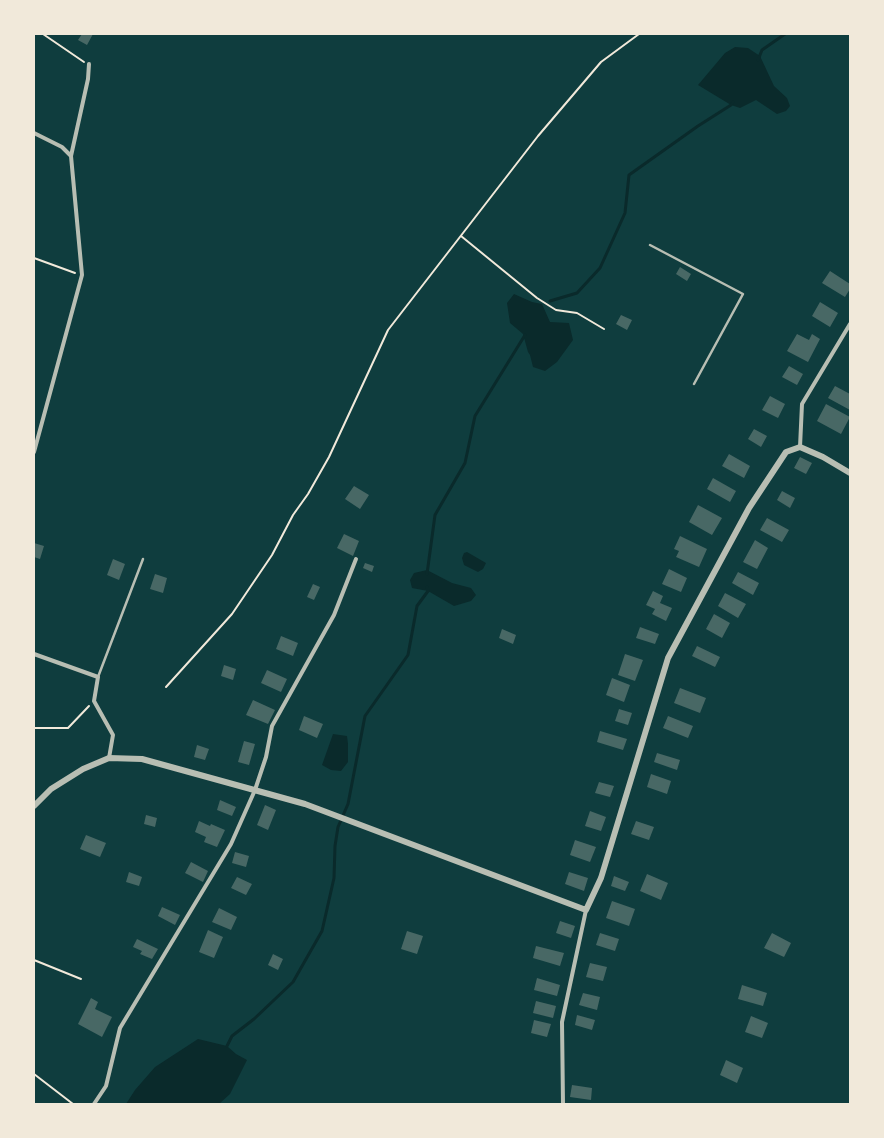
<!DOCTYPE html>
<html>
<head>
<meta charset="utf-8">
<style>
	body { margin:0 }
	#map { position:relative; width:884px; height:1138px; overflow:hidden; background:#0f3d3e; font-family:"Noto Sans",sans-serif }
	canvas { display:block }
	.frame { position:absolute; inset:0; border:35px solid #f1e9da; pointer-events:none }
</style>
</head>
<body>
<div id="map">
<canvas width="884" height="1138"></canvas>
<div class="frame"></div>
</div>
<script>
const g = document.querySelector('canvas').getContext('2d');
g.lineJoin = 'round';
function fillPath(path, color) { g.fillStyle = color; g.fill(path, 'evenodd'); }
const toPath = rows => new Path2D(rows.map(r => 'M' + r).join(''));
function strokePath(path, color, width, dash) { g.strokeStyle = color; g.lineWidth = width; g.lineCap = dash ? 'butt' : 'round'; g.setLineDash(dash || []); g.stroke(path); }
fillPath(toPath([
	[735,47,748,48,760,56,774,86,787,98,790,106,786,111,777,114,756,100,740,108,731,105,698,85,725,53],
	[514,294,532,302,542,304,550,322,569,323,573,340,557,362,545,371,533,367,530,355,528,352,523,334,510,323,507,303],
	[467,552,486,563,483,569,478,572,464,565,462,558,464,553],
	[427,570,452,583,471,588,476,595,471,601,454,606,428,591,412,588,410,580,414,573],
	[333,734,347,736,348,744,348,762,341,771,331,770,322,765],
	[198,1039,227,1046,236,1054,247,1060,230,1094,219,1104,126,1104,135,1090,155,1067]
]), '#0a2a2b');
strokePath(toPath([
	[758,60,762,50,785,34],
	[550,301,577,293,600,268,625,213,629,175,698,126,731,105,733,102],
	[427,574,435,515,465,463,475,416,525,335],
	[227,1046,232,1036,254,1019,293,982,322,931,334,878,335,846,338,827,348,804,365,716,408,655,417,606,428,591,427,587]
]), '#0a2a2b', 3);
fillPath(toPath([
	[82,34,93,34,87,45,78,40],
	[680,267,691,274,687,281,676,274],
	[830,271,850,284,850,289,845,297,822,283],
	[820,302,838,313,830,327,812,316],
	[621,315,632,320,627,330,616,324],
	[797,334,809,340,812,334,820,339,808,362,787,351],
	[789,366,803,374,797,385,782,377],
	[835,386,850,394,850,410,828,398],
	[770,396,785,404,778,418,762,410],
	[826,404,850,417,841,434,817,421],
	[754,429,767,436,761,447,748,439],
	[729,454,750,466,744,478,722,466],
	[800,457,812,463,806,474,794,468],
	[713,478,736,491,730,502,707,489],
	[354,486,369,495,360,509,345,499],
	[782,491,795,498,790,508,777,500],
	[698,505,722,518,712,535,689,522],
	[767,518,789,530,782,542,760,530],
	[344,534,359,541,353,556,337,548],
	[680,536,707,549,699,567,676,557,679,551,674,549],
	[755,540,768,548,757,569,743,562],
	[34,543,44,546,40,559,34,557],
	[113,559,125,564,119,580,107,575],
	[365,563,374,566,372,572,363,568],
	[669,569,687,578,681,592,662,584],
	[738,572,759,583,753,595,732,583],
	[155,574,167,578,163,593,150,589],
	[313,584,320,587,314,600,307,597],
	[653,591,663,596,660,603,672,608,666,621,652,614,655,609,646,605],
	[725,593,746,604,738,618,718,606],
	[714,614,730,623,722,638,706,629],
	[640,627,659,634,655,644,636,638],
	[502,629,516,635,513,644,499,638],
	[281,636,298,643,293,656,276,649],
	[697,646,720,657,715,667,692,656],
	[625,654,643,660,635,681,618,675],
	[224,665,236,669,233,680,221,676],
	[267,670,287,679,281,692,261,683],
	[612,678,630,685,624,702,606,695],
	[680,688,706,698,700,713,674,703],
	[253,700,275,710,268,724,246,715],
	[619,709,632,713,628,725,615,721],
	[304,716,323,724,317,738,299,730],
	[668,716,693,726,688,738,663,728],
	[600,731,627,739,623,750,597,742],
	[244,741,255,744,249,765,238,762],
	[197,745,209,749,205,760,194,757],
	[657,753,680,760,677,770,654,762],
	[651,774,671,781,667,794,647,787],
	[599,782,614,786,610,797,595,793],
	[220,800,236,807,232,816,217,810],
	[265,805,276,810,268,830,257,825],
	[590,811,606,817,601,831,585,826],
	[146,815,157,818,155,827,144,824],
	[199,821,210,826,211,824,225,830,217,847,204,842,206,837,195,832],
	[636,821,654,827,649,840,631,834],
	[86,835,106,843,100,857,80,849],
	[575,840,596,847,590,862,570,855],
	[235,852,249,856,246,867,232,863],
	[191,862,208,871,203,882,185,873],
	[129,872,142,877,139,886,126,882],
	[569,872,588,878,584,891,565,884],
	[647,874,668,883,661,900,640,891],
	[614,876,629,882,625,891,611,886],
	[237,877,252,884,246,895,231,888],
	[612,901,635,909,629,926,606,918],
	[162,907,180,915,175,925,158,916],
	[219,908,237,917,231,930,212,922],
	[560,921,575,926,571,938,556,933],
	[208,930,223,937,214,958,199,952],
	[407,931,423,936,417,954,401,949],
	[600,933,619,939,615,951,596,945],
	[772,933,791,943,784,957,764,948],
	[137,939,158,949,152,959,140,954,142,951,133,947],
	[536,946,564,953,560,966,533,958],
	[273,954,283,959,278,970,268,965],
	[590,963,607,967,603,981,586,977],
	[537,978,560,985,557,996,534,990],
	[742,985,767,993,763,1006,738,999],
	[583,993,600,997,597,1010,579,1005],
	[91,998,98,1002,95,1009,112,1017,102,1037,78,1024],
	[536,1001,556,1006,553,1018,533,1013],
	[577,1015,595,1020,592,1030,575,1025],
	[751,1016,768,1023,762,1038,745,1032],
	[534,1020,551,1024,547,1037,531,1033],
	[726,1060,743,1068,737,1083,720,1075],
	[572,1085,592,1088,591,1100,570,1097]
]), '#486865');
strokePath(toPath([
	[43,34,84,62],
	[461,236,537,298,556,310,577,313,604,329],
	[34,258,75,273],
	[166,687,232,614,272,555,293,515,308,494,329,457,388,330,538,136,601,62,639,34],
	[34,728,68,728,89,706],
	[34,960,81,979],
	[34,1074,73,1104]
]), '#f1e9da', 2);
strokePath(toPath([
	[650,245,743,294,694,384],
	[98,677,143,559]
]), '#b8beb3', 2.5);
strokePath(toPath([
	[34,133,62,147,71,156],
	[800,447,802,404,850,324],
	[34,452,82,275,71,156,88,79,89,64],
	[34,654,98,677,94,701,113,735,109,758],
	[94,1104,106,1086,120,1028,231,844,255,790,266,757,272,726,334,615,356,559],
	[563,1104,562,1022,586,910]
]), '#b8beb3', 4);
strokePath(toPath([
	[34,806,51,789,83,769,109,758,142,759,305,804,586,910,601,878,668,658,749,508,786,452,800,447,823,457,850,473]
]), '#b8beb3', 6);
</script>
</body>
</html>
